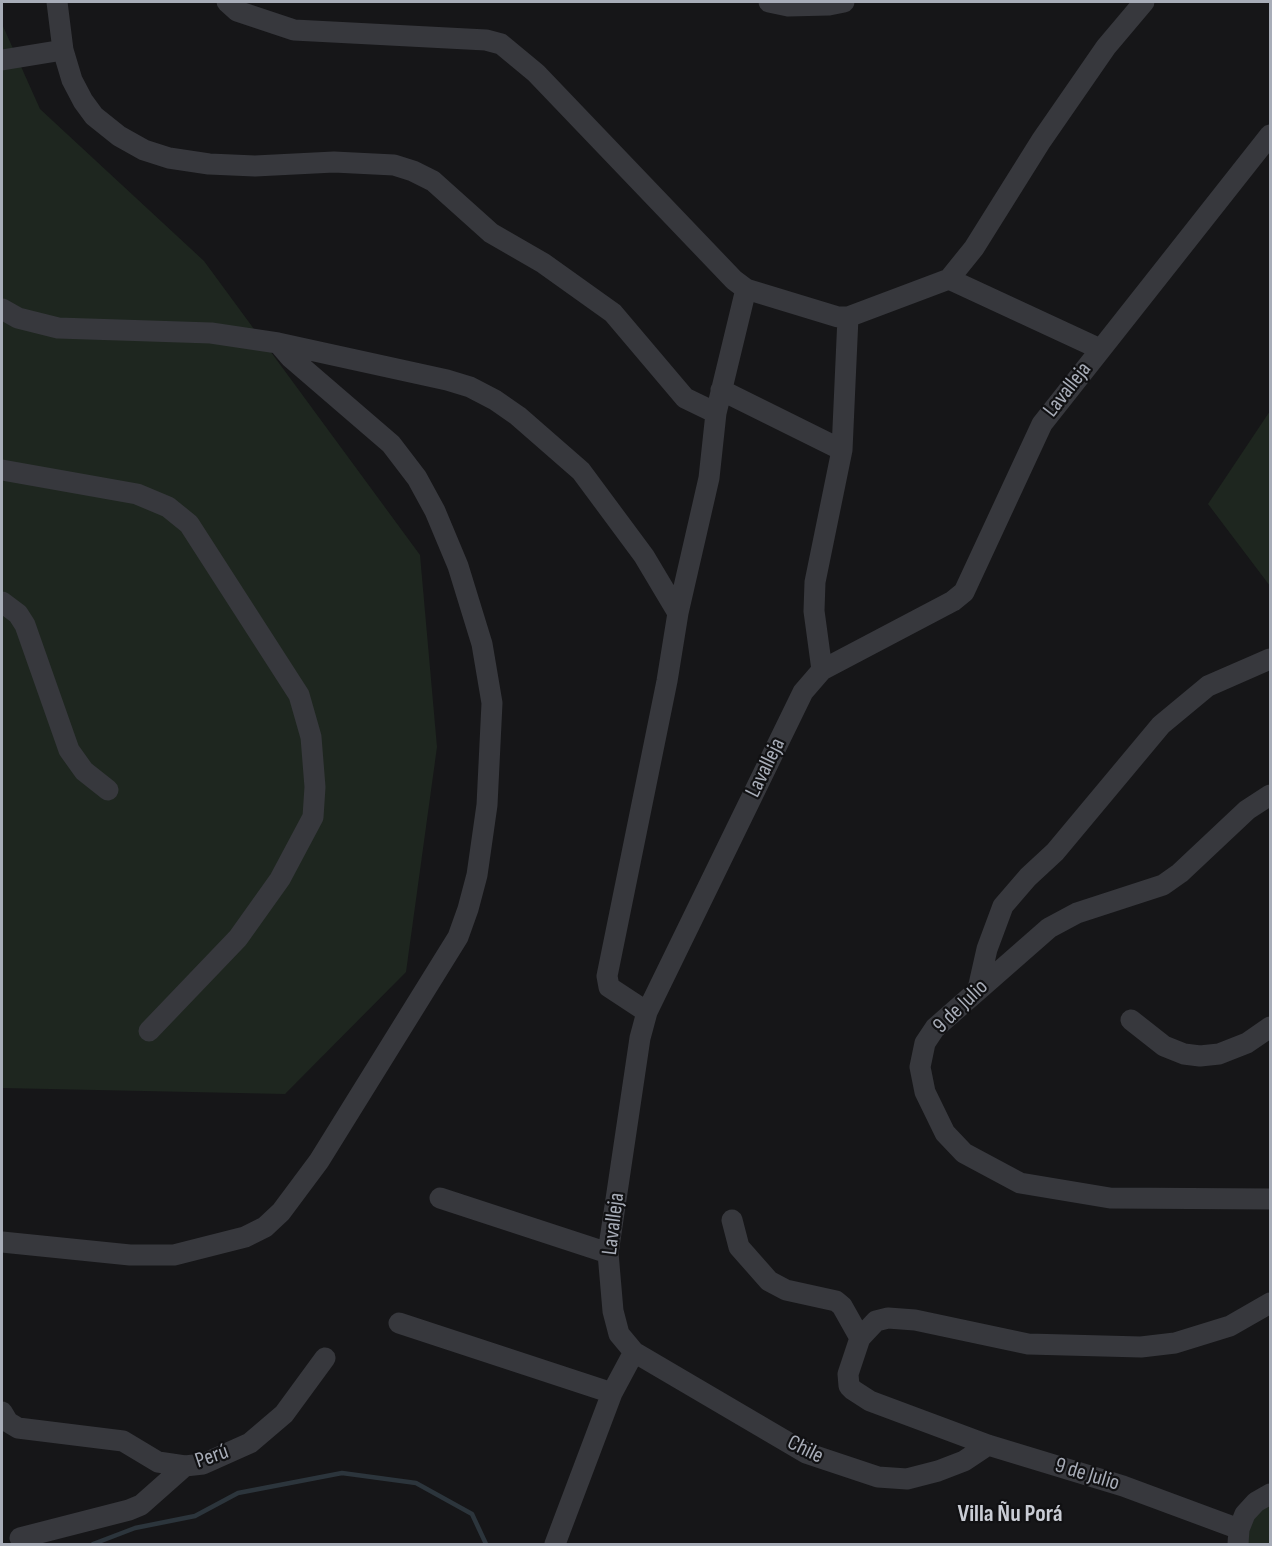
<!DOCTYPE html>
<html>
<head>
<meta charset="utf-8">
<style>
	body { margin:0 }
	#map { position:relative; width:1272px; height:1546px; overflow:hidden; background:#161618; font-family:"Sofia Sans Condensed",sans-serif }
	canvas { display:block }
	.frame { position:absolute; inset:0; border:3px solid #a8adb8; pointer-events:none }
</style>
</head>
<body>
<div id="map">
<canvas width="1272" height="1546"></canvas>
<div class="frame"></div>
</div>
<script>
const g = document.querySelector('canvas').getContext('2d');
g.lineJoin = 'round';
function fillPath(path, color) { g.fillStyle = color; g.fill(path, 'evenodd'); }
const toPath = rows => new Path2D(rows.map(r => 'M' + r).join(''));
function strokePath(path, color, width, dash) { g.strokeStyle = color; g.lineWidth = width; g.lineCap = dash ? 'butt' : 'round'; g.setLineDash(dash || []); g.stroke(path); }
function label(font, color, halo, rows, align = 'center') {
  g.font = font + ' "Sofia Sans Condensed",sans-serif'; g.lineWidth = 4.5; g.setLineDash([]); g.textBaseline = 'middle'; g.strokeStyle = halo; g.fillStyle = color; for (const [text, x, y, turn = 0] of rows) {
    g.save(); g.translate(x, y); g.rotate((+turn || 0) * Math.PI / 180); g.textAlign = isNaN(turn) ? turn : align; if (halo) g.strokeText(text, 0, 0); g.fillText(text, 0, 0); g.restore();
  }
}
fillPath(toPath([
	[2,24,40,109,204,261,420,555,437,747,406,972,285,1094,2,1088],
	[1270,411,1270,586,1208,504],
	[1270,1494,1270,1544,1238,1544]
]), '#1e261f');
strokePath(toPath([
	[93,1544,135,1528,195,1516,238,1493,342,1473,416,1483,472,1514,486,1544]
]), '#2c353c', 4.5);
strokePath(toPath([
	[57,2,63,50,72,80,83,101,94,116,119,136,144,150,169,158,209,164,255,166,334,162,394,165,413,171,433,181,491,233,543,263,613,313,685,398,716,413],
	[227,2,237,11,294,30,486,40,501,44,536,73,734,280,746,289,838,317,848,317,842,450,815,582,814,611,822,670],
	[769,2,788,6,829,5,844,2],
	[2,60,63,50],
	[949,279,974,248,1041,141,1106,47,1144,2],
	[2,309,18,318,58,328,211,333,278,343,447,380,470,387,495,400,518,416,581,471,644,556,678,613],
	[848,317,949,279,1100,349],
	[721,390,842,450],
	[2,470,137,494,168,507,189,524,299,695,311,737,315,787,313,817,280,879,238,938,149,1031],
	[2,602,18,614,25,625,69,750,84,771,108,790],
	[1270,795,1247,810,1180,873,1163,885,1077,913,1049,928,935,1028,925,1043,920,1067,925,1092,945,1133,964,1153,1020,1183,1110,1198,1270,1199],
	[978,989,987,949,1003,906,1028,877,1055,852,1161,725,1208,686,1270,659],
	[647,1012,609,987,607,976,667,681,678,613,709,478,716,413,746,289],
	[1131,1020,1164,1046,1184,1054,1200,1056,1219,1054,1247,1043,1270,1027],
	[440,1198,608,1253],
	[732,1220,739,1247,769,1281,786,1290,836,1301,842,1306,860,1338],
	[2,1242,130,1255,174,1255,245,1237,265,1227,281,1212,319,1161,458,937,468,909,477,875,487,805,492,703,482,644,458,566,435,511,417,478,391,444,290,357,278,343],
	[399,1323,612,1393],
	[634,1352,806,1453,878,1477,907,1479,938,1471,964,1461,988,1445],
	[2,1412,8,1422,18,1428,123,1441,158,1462,185,1466,203,1464,250,1443,284,1414,325,1358],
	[1239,1529,1123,1486,988,1445,870,1401,853,1390,849,1386,848,1374,860,1338,876,1321,888,1318,915,1320,1028,1344,1141,1347,1175,1343,1230,1326,1270,1303],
	[20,1538,129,1510,141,1505,185,1466],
	[555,1544,612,1393,634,1352,619,1334,613,1311,608,1253,640,1038,647,1012,803,692,822,670,953,601,964,592,1042,424,1270,135],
	[1238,1544,1239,1529,1245,1514,1256,1502,1270,1494]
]), '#37383d', 21);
label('22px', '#a8adb8', '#111113', [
	["Lavalleja",1068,390,-52],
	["Lavalleja",766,768,-64],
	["9 de Julio",961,1007,-44],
	["Lavalleja",614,1224,-83],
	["Chile",805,1450,26],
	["Perú",212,1457,-19],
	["9 de Julio",1087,1475,17]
]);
label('bold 24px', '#c9ccd4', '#111113', [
	["Villa Ñu Porá",1010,1515]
]);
</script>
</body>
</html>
